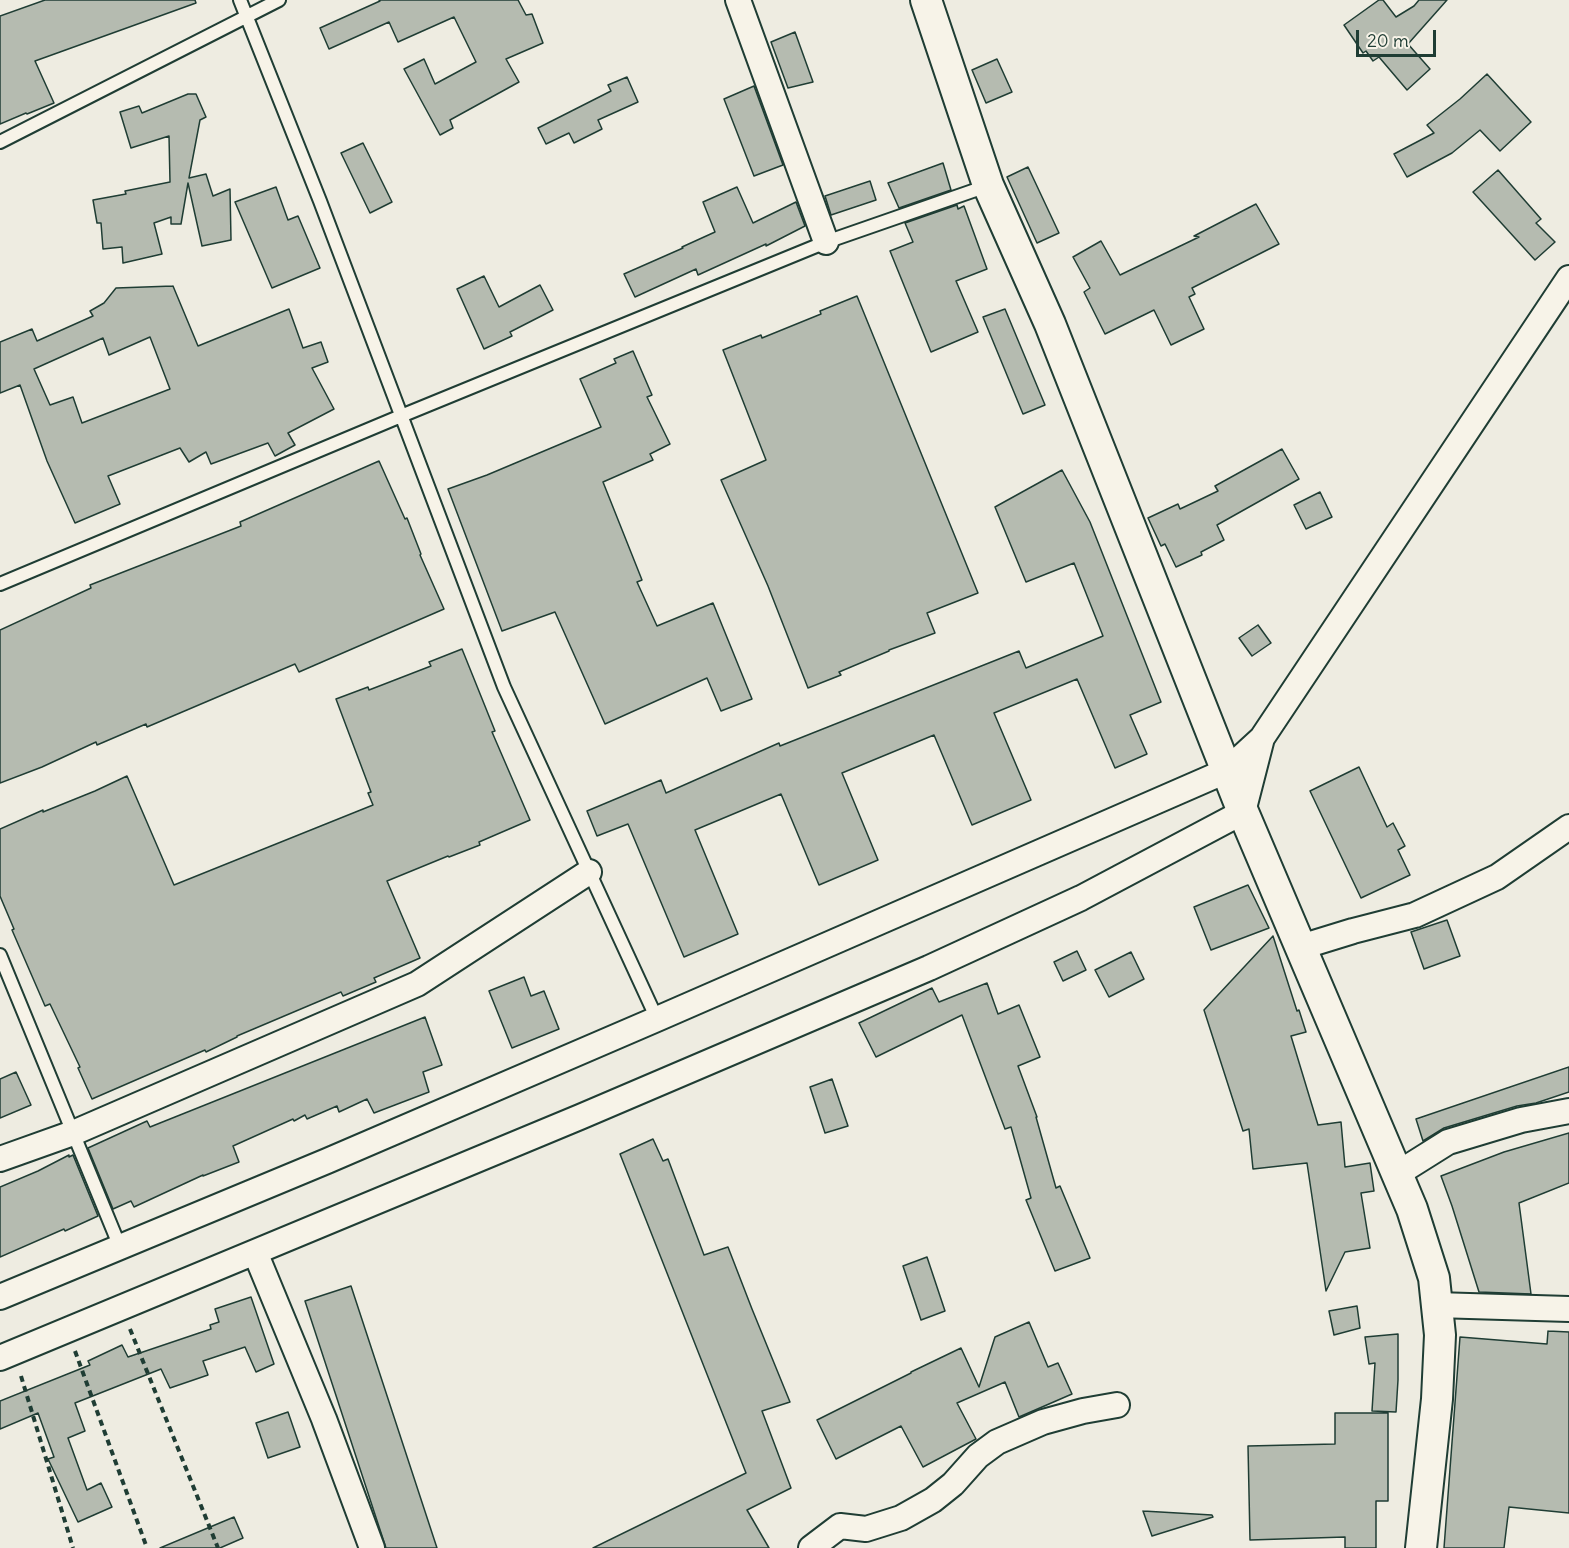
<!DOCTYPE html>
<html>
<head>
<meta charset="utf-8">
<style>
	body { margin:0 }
	#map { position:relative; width:1569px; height:1548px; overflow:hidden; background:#eeece1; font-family:Delius,sans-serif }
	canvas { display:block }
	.scale { position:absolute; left:1356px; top:30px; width:80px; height:27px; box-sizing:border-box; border:3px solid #1f3d34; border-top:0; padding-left:8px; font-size:18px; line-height:21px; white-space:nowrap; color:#1f3d34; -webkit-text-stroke:4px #f7f3e8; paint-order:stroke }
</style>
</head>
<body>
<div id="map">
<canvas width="1569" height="1548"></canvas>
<div class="scale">20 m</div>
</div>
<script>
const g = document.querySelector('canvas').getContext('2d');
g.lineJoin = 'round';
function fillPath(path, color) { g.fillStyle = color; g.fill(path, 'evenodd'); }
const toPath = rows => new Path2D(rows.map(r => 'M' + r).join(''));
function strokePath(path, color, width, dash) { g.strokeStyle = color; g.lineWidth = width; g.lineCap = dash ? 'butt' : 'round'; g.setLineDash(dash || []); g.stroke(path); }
const building = toPath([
	[45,0,195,0,196,3,35,61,54,103,27,114,26,113,0,124,0,16,45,0],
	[379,0,518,0,526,15,532,14,543,43,506,59,519,82,450,120,453,128,440,135,404,69,424,59,435,84,476,62,454,17,398,42,389,22,329,49,320,28,380,1,379,0],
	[1379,0,1383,0,1396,17,1414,6,1419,0,1447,0,1408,44,1430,69,1407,90,1379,57,1373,61,1366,51,1363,53,1344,25,1379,0],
	[795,32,813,82,788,88,771,42,795,32],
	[997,59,1012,92,986,103,972,70,997,59],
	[1487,74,1531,122,1500,151,1480,130,1452,153,1407,177,1394,154,1434,133,1427,125,1460,99,1487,74],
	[627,77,638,102,598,120,602,129,574,143,569,133,546,144,538,128,611,91,608,85,627,77],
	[754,86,783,165,754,176,724,99,754,86],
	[188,94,196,94,206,117,200,120,189,178,206,174,213,196,230,189,231,240,202,246,188,183,181,224,171,224,171,217,154,223,162,254,123,263,122,247,103,249,101,223,97,223,93,200,126,194,125,191,170,182,169,136,131,148,120,112,139,106,142,113,188,94],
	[363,143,392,202,370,213,341,153,363,143],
	[943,163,951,190,899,208,888,183,943,163],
	[1028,167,1059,233,1037,243,1007,177,1028,167],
	[1498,170,1541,219,1536,223,1555,242,1535,260,1473,192,1498,170],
	[870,181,876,200,831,215,825,196,870,181],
	[276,187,288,220,298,216,320,268,272,288,235,202,276,187],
	[737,187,753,223,796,202,805,226,766,246,766,244,698,275,696,269,635,297,624,274,683,248,682,247,715,232,703,202,737,187],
	[1256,204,1279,244,1192,288,1195,294,1189,297,1204,329,1171,345,1154,310,1105,334,1084,292,1090,288,1073,257,1101,241,1120,275,1199,237,1194,236,1256,204],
	[957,205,958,209,964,206,987,269,956,281,978,332,931,352,890,251,913,242,905,223,957,205],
	[484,276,499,307,540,285,553,310,510,332,512,336,484,349,457,289,484,276],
	[173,286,198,346,289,309,303,348,321,342,328,362,312,368,334,409,288,433,295,445,275,456,268,443,211,464,206,452,189,462,180,448,108,476,120,504,75,523,47,461,20,385,0,393,0,342,32,329,37,341,93,316,90,311,104,303,116,288,173,286],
	[150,337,170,389,82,423,73,397,50,405,34,369,103,338,109,355,150,337],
	[857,296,978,593,927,613,935,633,889,650,889,651,839,672,841,675,808,688,768,586,721,480,766,460,723,350,761,335,762,338,821,314,820,311,857,296],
	[1005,309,1045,405,1023,414,983,317,1005,309],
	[633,351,652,395,647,397,670,444,650,454,653,460,603,482,642,580,637,582,657,626,713,603,752,699,721,711,707,678,605,724,555,612,502,631,448,489,487,475,601,427,580,379,616,363,614,359,633,351],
	[1282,449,1299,479,1217,525,1224,540,1201,552,1202,555,1176,567,1165,544,1161,546,1148,518,1178,504,1180,509,1218,491,1215,486,1282,449],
	[379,461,405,519,407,518,421,554,420,555,444,609,299,672,295,664,147,727,146,724,97,745,96,742,42,767,0,783,0,630,91,588,90,585,241,526,240,522,379,461],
	[1062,470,1090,522,1161,702,1130,715,1147,754,1115,768,1077,679,994,713,1031,800,972,825,934,735,842,773,878,860,819,885,781,794,695,830,738,934,684,957,628,824,597,836,587,811,661,780,666,793,779,743,780,746,1019,651,1026,668,1103,636,1074,563,1026,582,995,507,1062,470],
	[1320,492,1332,517,1306,529,1294,505,1320,492],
	[1258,625,1271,643,1252,656,1239,638,1258,625],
	[462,649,495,731,492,732,530,820,479,842,480,845,449,857,448,856,387,881,420,958,374,978,376,982,343,996,341,992,237,1036,237,1037,206,1052,205,1050,92,1099,78,1068,80,1067,50,1004,45,1006,12,930,14,929,0,896,0,829,43,810,43,812,95,791,127,776,174,885,373,805,368,793,371,792,336,699,368,687,369,690,431,666,429,662,462,649],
	[1359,767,1387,827,1393,823,1405,846,1398,850,1410,875,1361,898,1310,791,1359,767],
	[1248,885,1269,928,1211,950,1194,907,1248,885],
	[1447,920,1460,956,1424,969,1411,932,1447,920],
	[1273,936,1297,1011,1299,1010,1306,1032,1291,1036,1318,1125,1341,1122,1345,1167,1370,1163,1374,1191,1361,1193,1370,1248,1345,1252,1326,1291,1307,1163,1253,1169,1249,1129,1243,1131,1204,1010,1273,936],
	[1077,951,1086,970,1063,981,1054,962,1077,951],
	[1131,952,1144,979,1109,997,1095,970,1131,952],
	[524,977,531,996,544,991,559,1029,512,1048,489,991,524,977],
	[987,983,998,1014,1019,1005,1040,1057,1018,1066,1037,1117,1036,1117,1056,1188,1060,1186,1090,1258,1055,1271,1026,1200,1031,1198,1011,1127,1005,1129,962,1015,876,1057,859,1023,932,988,939,1002,987,983],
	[425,1017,442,1065,423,1072,429,1092,374,1113,367,1099,339,1112,337,1106,307,1119,305,1115,294,1121,293,1119,233,1146,239,1162,203,1176,203,1175,134,1207,131,1201,113,1209,88,1148,147,1121,150,1127,425,1017],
	[1569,1067,1569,1092,1536,1103,1517,1106,1444,1128,1423,1141,1416,1119,1569,1067],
	[16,1072,31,1105,0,1118,0,1079,16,1072],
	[832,1079,848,1126,825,1133,810,1087,832,1079],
	[1569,1133,1569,1183,1519,1203,1531,1294,1479,1292,1452,1206,1441,1176,1504,1152,1569,1133],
	[653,1139,663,1161,668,1159,704,1255,728,1247,752,1309,790,1402,762,1411,791,1488,747,1510,769,1548,593,1548,746,1473,620,1154,653,1139],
	[69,1155,69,1157,73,1155,98,1216,65,1231,64,1229,0,1257,0,1187,38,1171,69,1155],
	[927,1257,945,1311,921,1320,903,1266,927,1257],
	[351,1286,437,1548,386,1548,305,1301,351,1286],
	[251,1297,274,1364,256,1372,245,1347,203,1361,208,1375,170,1388,161,1369,75,1403,85,1431,68,1438,87,1490,101,1483,112,1507,78,1522,48,1459,54,1457,38,1413,0,1429,0,1401,90,1365,88,1361,122,1345,128,1357,211,1329,210,1325,219,1322,215,1309,251,1297],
	[1357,1306,1360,1328,1334,1335,1329,1311,1357,1306],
	[1029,1322,1048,1367,1058,1363,1072,1394,1019,1417,1005,1382,957,1403,976,1439,923,1467,901,1426,836,1459,817,1420,911,1373,911,1372,961,1348,979,1387,995,1337,1029,1322],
	[1548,1331,1569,1332,1569,1513,1509,1507,1504,1548,1444,1548,1460,1337,1547,1344,1548,1331],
	[1398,1334,1398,1380,1396,1412,1372,1411,1375,1363,1369,1364,1365,1337,1398,1334],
	[288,1412,300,1447,268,1458,256,1423,288,1412],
	[1335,1413,1388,1413,1388,1501,1376,1501,1376,1548,1345,1548,1345,1537,1250,1540,1248,1446,1335,1444,1335,1413],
	[1143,1511,1212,1515,1213,1517,1152,1536,1143,1511],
	[234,1517,243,1538,220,1548,160,1548,234,1517]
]);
fillPath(building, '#b5bbb0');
strokePath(building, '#1f3d34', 1.5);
const service = toPath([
	[240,0,320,201,504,687,657,1019],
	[0,142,279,0],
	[0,584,401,416,826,242,987,186],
	[0,955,120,1247]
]);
const minor = toPath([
	[738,0,826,242],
	[1301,947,1353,931,1415,915,1497,877,1569,827],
	[0,1159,73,1133,417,984,589,872],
	[1397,1174,1448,1142,1521,1120,1569,1111],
	[255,1252,324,1419,372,1548],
	[0,1297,327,1161,657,1019,1226,771,1262,738,1569,278],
	[1436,1305,1569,1309],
	[0,1358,580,1117,929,968,1081,898,1243,812,1262,738],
	[811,1548,840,1526,866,1529,901,1518,933,1500,953,1484,978,1456,997,1442,1043,1422,1083,1411,1117,1405]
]);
const tertiary = toPath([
	[926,0,988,185,1050,324,1243,812,1412,1209,1434,1278,1440,1335,1437,1399,1421,1548]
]);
strokePath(service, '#1f3d34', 16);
strokePath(minor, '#1f3d34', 28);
strokePath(tertiary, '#1f3d34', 34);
strokePath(toPath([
	[130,1329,218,1548],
	[75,1351,147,1548],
	[21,1376,73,1548]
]), '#1f3d34', 4, [6, 4.5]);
strokePath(service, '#f7f3e8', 12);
strokePath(minor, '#f7f3e8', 24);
strokePath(tertiary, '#f7f3e8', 30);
</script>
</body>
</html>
